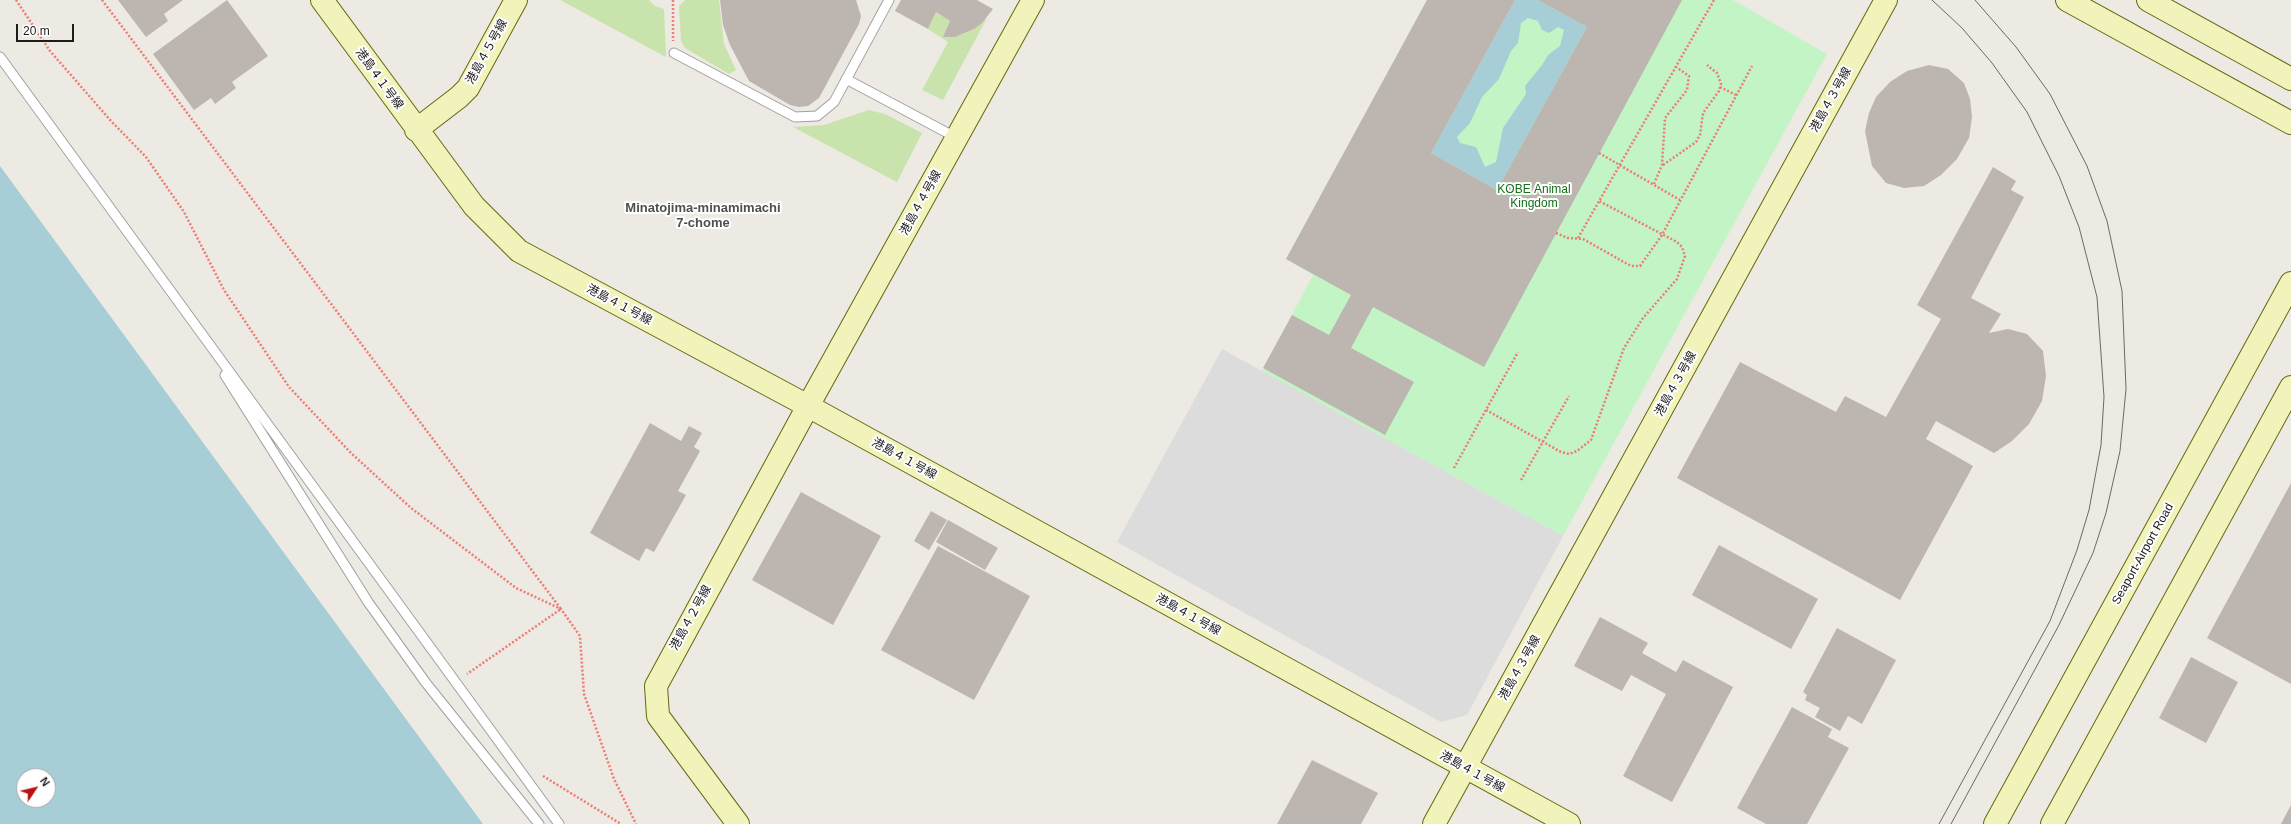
<!DOCTYPE html>
<html>
<head>
<meta charset="utf-8">
<style>
	body { margin:0 }
	#map { position:relative; width:2291px; height:824px; overflow:hidden; background:#ede9e3; font-family:Arial,sans-serif }
	canvas { display:block }
	.north { position:absolute; left:16px; top:768px; width:40px; height:40px; box-sizing:border-box; background:#fff; border:1px solid #a4a4a4; border-radius:50%; rotate:55deg; font-size:11px; font-weight:700; line-height:16px; text-align:center; color:#1c1c1c }
	.north::after { content:''; display:block; margin:auto; width:14px; height:18px; background:#b81116; clip-path:polygon(50% 0,100% 100%,50% 72%,0 100%) }
	.scale { position:absolute; left:16px; top:24px; width:58px; height:18px; box-sizing:border-box; border:2px solid #1c1c1c; border-top:0; padding-left:5px; font-size:12px; line-height:14px; white-space:nowrap; color:#1c1c1c; -webkit-text-stroke:3px #fff; paint-order:stroke }
</style>
</head>
<body>
<div id="map">
<canvas width="2291" height="824"></canvas>
<div class="north">N</div>
<div class="scale">20 m</div>
</div>
<script>
const g = document.querySelector('canvas').getContext('2d');
g.lineJoin = 'round';
function fillPath(path, color) { g.fillStyle = color; g.fill(path, 'evenodd'); }
const toPath = rows => new Path2D(rows.map(r => 'M' + r).join(''));
function strokePath(path, color, width, dash) { g.strokeStyle = color; g.lineWidth = width; g.lineCap = dash ? 'butt' : 'round'; g.setLineDash(dash || []); g.stroke(path); }
function label(font, color, halo, rows, align = 'center') {
  g.font = font + ' Arial,"Noto Sans JP",sans-serif'; g.lineWidth = 4; g.setLineDash([]); g.textBaseline = 'middle'; g.strokeStyle = halo; g.fillStyle = color; for (const [text, x, y, turn = 0] of rows) {
    g.save(); g.translate(x, y); g.rotate((+turn || 0) * Math.PI / 180); g.textAlign = isNaN(turn) ? turn : align; if (halo) g.strokeText(text, 0, 0); g.fillText(text, 0, 0); g.restore();
  }
}
fillPath(toPath([
	[560,0,649,0,655,6,664,9,666,57],
	[685,0,719,0,724,44,736,70,729,74,685,48,681,41,679,6],
	[936,12,950,21,943,37,955,37,974,29,987,18,943,100,922,90,948,42,928,29],
	[869,110,885,114,922,133,897,182,793,127,824,125]
]), '#c9e3ad');
fillPath(toPath([
	[1427,0,1733,0,1827,54,1563,536,1262,371,1313,275,1286,259]
]), '#c3f4c5');
fillPath(toPath([
	[1222,349,1563,536,1467,715,1441,722,1117,542]
]), '#dcdcdc');
fillPath(toPath([
	[1515,0,1538,0,1587,27,1497,190,1431,153],
	[1528,18,1538,21,1542,30,1549,33,1558,27,1564,30,1560,46,1548,55,1542,65,1525,86,1526,94,1503,128,1496,162,1485,167,1476,147,1460,143,1457,137,1470,123,1482,97,1499,79,1511,51,1518,43,1521,23],
	[0,166,483,824,0,824],
	[24,776,48,776,48,800,24,800]
]), '#a7ced7');
fillPath(toPath([
	[118,0,183,0,164,14,168,21,146,37],
	[227,0,268,56,232,82,236,88,215,104,211,98,194,110,153,54],
	[720,0,856,0,861,16,859,24,819,98,808,106,799,107,790,105,749,81,730,45,723,25],
	[901,0,977,0,993,9,982,23,974,29,955,37,943,37,950,21,936,12,928,29,895,11],
	[1427,0,1515,0,1431,153,1497,190,1587,27,1538,0,1682,0,1484,367,1373,307,1351,348,1414,382,1385,435,1263,368,1292,315,1329,335,1351,295,1286,259],
	[1929,65,1948,69,1964,83,1970,99,1972,117,1969,138,1957,159,1941,175,1924,186,1904,188,1886,183,1872,166,1865,131,1869,113,1876,97,1890,82,1907,71],
	[1993,167,2016,181,2011,190,2024,197,1971,298,2001,314,1989,333,2008,329,2027,334,2043,351,2046,376,2042,401,2029,424,2012,441,1994,453,1936,421,1926,439,1973,466,1900,600,1677,478,1740,362,1836,412,1845,396,1886,417,1941,319,1917,305],
	[650,423,681,441,689,426,702,433,694,447,700,451,678,491,686,495,654,552,646,548,639,561,590,533],
	[2291,483,2291,684,2207,638],
	[801,492,881,536,833,625,752,580],
	[931,511,947,520,929,550,914,541],
	[948,520,998,548,985,570,936,542],
	[1719,545,1818,599,1791,649,1692,595],
	[938,546,1030,596,974,700,881,650],
	[1600,617,1648,643,1642,653,1676,672,1683,660,1733,687,1672,802,1623,776,1666,694,1631,675,1622,691,1574,666],
	[1837,628,1896,660,1862,724,1848,716,1840,731,1815,717,1820,708,1805,700,1807,695,1803,692],
	[2191,657,2238,682,2206,743,2159,718],
	[1792,707,1832,729,1828,737,1849,748,1807,824,1766,824,1737,808],
	[1312,760,1378,793,1361,824,1277,824],
	[2291,805,2291,824,2281,824]
]), '#bdb5b0');
const lane = toPath([
	[674,53,795,117,817,116,834,102,889,0],
	[0,57,559,824],
	[846,79,957,138],
	[225,375,368,602,426,683,539,824]
]);
const secondary = toPath([
	[322,0,474,206,519,251,808,406,1569,824],
	[2067,0,2291,123],
	[2148,0,2291,79],
	[416,130,459,97,468,88,516,0],
	[738,824,658,716,656,686,808,406,1033,0],
	[1434,824,1886,0],
	[1995,824,2291,283],
	[2052,824,2291,387]
]);
strokePath(lane, '#a0a0a0', 11);
strokePath(secondary, '#62690e', 24);
strokePath(toPath([
	[16,0,50,51,111,121,146,157,184,212,224,290,289,387,351,453,411,508,516,588,561,609,580,636,584,694,614,779,636,824],
	[102,0,561,609,467,674],
	[673,0,673,41],
	[1720,87,1736,95],
	[1599,153,1680,200],
	[1663,165,1696,142,1700,135,1703,113,1719,91,1721,84,1717,73,1707,65],
	[1654,184,1662,165,1665,118,1687,90,1689,76,1676,67],
	[1556,233,1568,238,1583,239,1631,266,1640,266,1662,235,1752,66],
	[1578,238,1714,0],
	[1486,410,1561,452,1569,454,1577,451,1591,440,1624,348,1643,318,1677,279,1685,256,1682,247,1677,242,1599,201],
	[1454,468,1518,352],
	[1521,480,1569,396],
	[543,776,621,824]
]), '#ed7c73', 2.5, [2, 2]);
strokePath(lane, '#fff', 9);
strokePath(secondary, '#f2f3ba', 22);
strokePath(toPath([
	[1932,0,1962,28,1992,63,2027,112,2059,176,2079,227,2097,297,2104,397,2101,445,2089,510,2077,550,2050,621,1939,824],
	[1951,824,2059,625,2093,553,2106,513,2120,451,2126,389,2122,291,2107,221,2087,166,2050,94,2016,47,1975,0]
]), '#6a6a6a', 1);
label('12px', '#1c1c1c', '#fff', [
	["港島４５号線",487,52,-61],
	["港島４１号線",379,79,54],
	["港島４３号線",1831,100,-61],
	["港島４４号線",921,203,-61],
	["港島４１号線",619,305,28],
	["港島４３号線",1676,384,-61],
	["港島４１号線",904,459,29],
	["Seaport-Airport Road",2143,554,-61],
	["港島４１号線",1188,615,29],
	["港島４２号線",691,618,-61],
	["港島４３号線",1520,668,-61],
	["港島４１号線",1472,772,29]
]);
label('12px', '#147019', '#fff', [
	["KOBE Animal",1534,190],
	["Kingdom",1534,204]
]);
label('bold 13px', '#4f4f4f', '#fff', [
	["Minatojima-minamimachi",703,208],
	["7-chome",703,223]
]);
</script>
</body>
</html>
